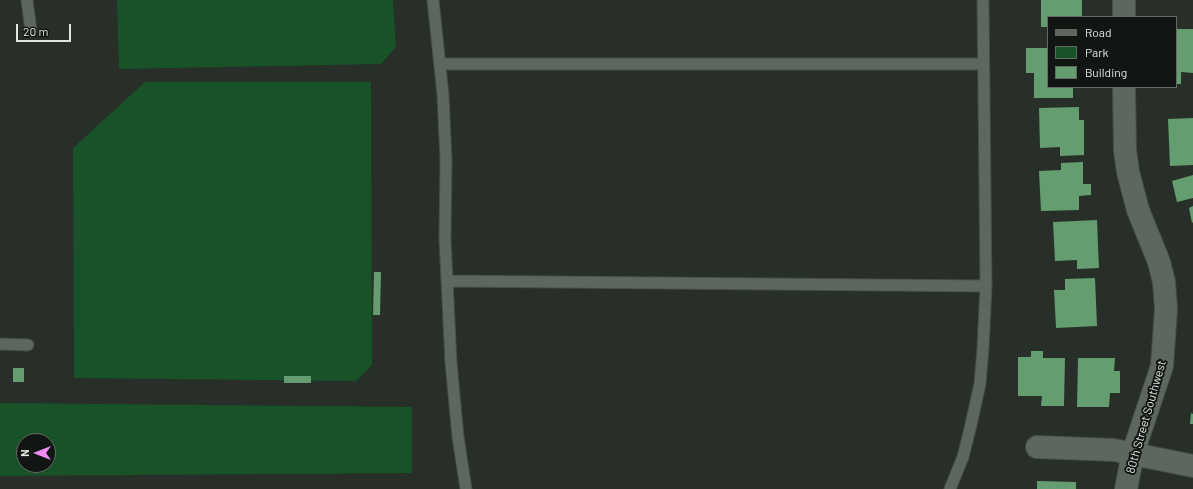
<!DOCTYPE html>
<html>
<head>
<meta charset="utf-8">
<style>
	body { margin:0 }
	#map { position:relative; width:1193px; height:489px; overflow:hidden; background:#272f28; font-family:Barlow,sans-serif }
	canvas { display:block }
	.legend { position:absolute; left:1047px; top:16px; width:130px; height:72px; box-sizing:border-box; background:#121613; border:1px solid #646965; margin:0; padding:5px 7px; list-style:none; font-size:12px; color:#dfe5e0 }
	.legend li { display:flex; align-items:center; gap:8px; height:20px }
	.legend b { width:20px; border:1px solid #646965 }
	.north { position:absolute; left:16px; top:433px; width:40px; height:40px; box-sizing:border-box; background:#121613; border:1px solid #646965; border-radius:50%; rotate:270deg; font-size:11px; font-weight:700; line-height:16px; text-align:center; color:#dfe5e0 }
	.north::after { content:''; display:block; margin:auto; width:14px; height:18px; background:#f08bf5; clip-path:polygon(50% 0,100% 100%,50% 72%,0 100%) }
	.scale { position:absolute; left:16px; top:24px; width:55px; height:18px; box-sizing:border-box; border:2px solid #dfe5e0; border-top:0; padding-left:5px; font-size:12px; line-height:14px; white-space:nowrap; color:#dfe5e0; -webkit-text-stroke:3px #121613; paint-order:stroke }
</style>
</head>
<body>
<div id="map">
<canvas width="1193" height="489"></canvas>
<ul class="legend">
<li><b style="height:5px;background:#5e675f"></b>Road</li>
<li><b style="height:11px;background:#175229"></b>Park</li>
<li><b style="height:11px;background:#649e70"></b>Building</li>
</ul>
<div class="north">N</div>
<div class="scale">20 m</div>
</div>
<script>
const g = document.querySelector('canvas').getContext('2d');
g.lineJoin = 'round';
function fillPath(path, color) { g.fillStyle = color; g.fill(path, 'evenodd'); }
const toPath = rows => new Path2D(rows.map(r => 'M' + r).join(''));
function strokePath(path, color, width, dash) { g.strokeStyle = color; g.lineWidth = width; g.lineCap = dash ? 'butt' : 'round'; g.setLineDash(dash || []); g.stroke(path); }
function label(font, color, halo, rows, align = 'center') {
  g.font = font + ' Barlow,sans-serif'; g.lineWidth = 4; g.setLineDash([]); g.textBaseline = 'middle'; g.strokeStyle = halo; g.fillStyle = color; for (const [text, x, y, turn = 0] of rows) {
    g.save(); g.translate(x, y); g.rotate((+turn || 0) * Math.PI / 180); g.textAlign = isNaN(turn) ? turn : align; if (halo) g.strokeText(text, 0, 0); g.fillText(text, 0, 0); g.restore();
  }
}
fillPath(toPath([
	[117,0,393,0,396,47,381,64,119,69],
	[145,82,371,82,372,365,356,381,74,378,73,148],
	[0,403,412,407,412,473,0,476],
	[24,441,48,441,48,465,24,465]
]), '#175229');
fillPath(toPath([
	[1041,0,1082,0,1082,17,1048,17,1048,27,1041,27],
	[1176,29,1193,29,1193,73,1181,72,1181,84,1176,84],
	[1026,48,1048,48,1048,87,1073,87,1073,98,1034,98,1034,73,1026,73],
	[1079,107,1079,120,1084,120,1084,155,1060,156,1060,147,1040,148,1039,108],
	[1193,118,1193,165,1170,166,1168,119],
	[1083,162,1083,184,1091,184,1091,195,1079,196,1079,210,1041,211,1039,171,1061,170,1061,163],
	[1193,175,1193,198,1177,202,1172,181],
	[1193,206,1193,222,1192,223,1189,208],
	[1097,220,1099,268,1077,269,1077,260,1055,261,1053,222],
	[374,272,381,272,380,315,373,315],
	[1095,278,1097,326,1056,328,1054,290,1065,290,1065,279],
	[1031,351,1043,351,1043,358,1065,358,1064,406,1041,406,1042,396,1018,396,1018,357,1031,357],
	[1078,358,1115,358,1114,371,1120,371,1120,393,1110,393,1109,407,1077,407],
	[13,368,24,368,24,382,13,382],
	[284,376,311,376,311,383,284,383],
	[1191,413,1193,414,1193,424,1190,424],
	[1037,481,1076,482,1076,489,1037,489]
]), '#649e70');
const lane = toPath([
	[27,0,31,31],
	[433,0,443,95,446,160,445,239,451,363,458,437,466,489],
	[440,64,983,64],
	[448,281,986,286],
	[0,344,28,345],
	[950,489,963,457,970,429,980,384,983,348,986,286,983,0]
]);
const street = toPath([
	[1124,0,1124,17],
	[1124,87,1125,150,1128,172,1138,210,1159,262,1164,282,1166,309,1162,366,1133,453,1126,489],
	[1037,447,1114,450,1193,466]
]);
strokePath(lane, '#464d47', 13);
strokePath(street, '#464d47', 24);
strokePath(lane, '#5e675f', 11);
strokePath(street, '#5e675f', 22);
label('12px', '#dfe5e0', '#121613', [
	["80th Street Southwest",1146,417,-74]
]);
</script>
</body>
</html>
